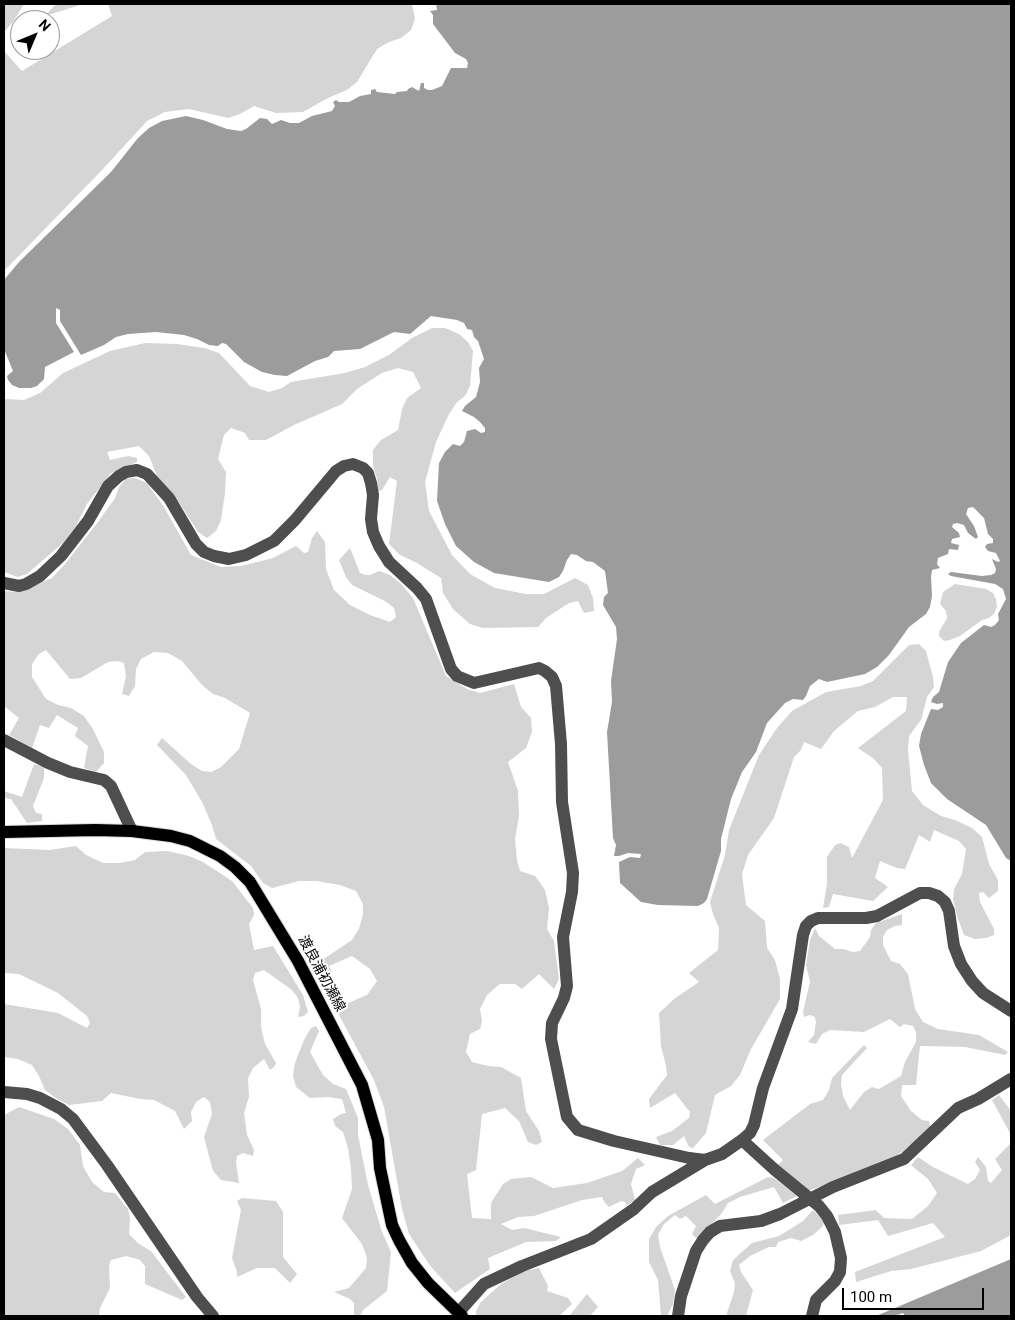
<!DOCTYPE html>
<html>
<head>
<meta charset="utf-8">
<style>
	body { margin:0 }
	#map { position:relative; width:1015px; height:1320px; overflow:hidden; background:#fff; font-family:Roboto,sans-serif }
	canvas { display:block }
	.frame { position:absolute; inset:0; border:5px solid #000; pointer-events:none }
	.north { position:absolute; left:10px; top:10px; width:50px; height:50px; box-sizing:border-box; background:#fff; border:1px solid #999; border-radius:50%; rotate:45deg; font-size:14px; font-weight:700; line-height:20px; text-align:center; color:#000 }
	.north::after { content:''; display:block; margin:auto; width:18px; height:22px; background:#000; clip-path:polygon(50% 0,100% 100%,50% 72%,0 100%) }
	.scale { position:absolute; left:842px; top:1288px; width:142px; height:22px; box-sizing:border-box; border:2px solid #000; border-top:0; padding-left:6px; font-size:15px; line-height:18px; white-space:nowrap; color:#000; -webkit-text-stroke:4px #fff; paint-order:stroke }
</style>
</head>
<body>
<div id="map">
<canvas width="1015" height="1320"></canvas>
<div class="frame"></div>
<div class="north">N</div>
<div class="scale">100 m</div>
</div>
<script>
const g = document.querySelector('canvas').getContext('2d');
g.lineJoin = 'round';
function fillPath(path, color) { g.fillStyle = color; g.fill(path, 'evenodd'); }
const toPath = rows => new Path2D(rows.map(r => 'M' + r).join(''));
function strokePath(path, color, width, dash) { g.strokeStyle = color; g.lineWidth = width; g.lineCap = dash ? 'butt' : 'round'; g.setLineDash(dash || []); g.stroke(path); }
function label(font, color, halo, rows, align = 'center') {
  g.font = font + ' Roboto,"Noto Sans JP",sans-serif'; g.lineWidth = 4; g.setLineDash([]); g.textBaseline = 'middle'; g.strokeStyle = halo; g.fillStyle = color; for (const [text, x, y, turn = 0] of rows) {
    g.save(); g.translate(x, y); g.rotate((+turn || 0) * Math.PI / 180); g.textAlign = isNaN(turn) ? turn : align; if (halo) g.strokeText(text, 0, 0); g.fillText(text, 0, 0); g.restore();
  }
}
fillPath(toPath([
	[4,4,24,4,13,22,4,32],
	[56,4,83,4,45,16],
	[108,4,412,4,415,19,411,30,401,38,389,42,377,49,357,82,347,90,328,98,303,112,276,113,254,106,240,114,228,118,189,109,165,112,147,121,104,168,4,271,4,51,22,71,112,16],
	[432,328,445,328,459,334,468,342,473,351,470,386,465,396,457,402,449,414,436,442,425,482,429,511,452,555,470,574,495,588,526,594,544,594,575,578,588,585,593,598,594,611,584,613,578,601,569,603,546,618,538,627,483,628,470,624,453,609,443,593,441,578,417,563,400,555,389,544,397,481,390,477,382,490,378,491,377,479,373,465,373,450,381,440,398,430,402,409,407,398,421,388,413,372,398,368,382,373,357,389,342,404,294,425,266,440,249,440,245,433,231,428,224,435,218,459,226,472,225,493,221,520,216,531,207,538,198,532,180,504,157,476,149,456,139,446,107,452,110,460,128,456,137,458,137,462,111,473,87,504,76,526,64,542,27,574,18,577,4,572,4,399,24,400,40,393,63,373,110,351,145,343,177,344,204,348,219,353,250,386,269,392,282,388,291,382,345,373,365,367,389,355,412,338],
	[135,478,147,483,164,507,191,555,221,567,241,566,273,558,296,546,304,553,308,552,312,538,317,531,325,542,326,569,334,590,350,605,370,615,390,622,396,617,394,608,385,601,352,585,346,577,339,560,350,548,360,573,365,575,370,575,379,571,390,575,401,584,413,598,446,676,467,689,480,693,514,684,521,707,531,718,532,732,526,748,508,762,518,791,519,816,515,839,517,860,520,871,535,876,545,890,549,908,547,929,554,941,559,979,554,989,539,974,522,989,515,984,500,984,487,995,480,1009,482,1021,480,1029,470,1034,466,1052,472,1062,488,1066,501,1067,521,1078,526,1111,539,1131,542,1142,536,1145,528,1142,519,1121,505,1108,482,1114,476,1170,467,1174,472,1218,491,1219,491,1203,503,1184,511,1179,531,1177,553,1188,587,1183,622,1171,638,1158,645,1165,636,1169,631,1184,635,1200,626,1206,625,1202,621,1201,609,1207,605,1203,602,1197,582,1200,534,1216,518,1217,501,1224,512,1230,524,1228,561,1237,556,1241,526,1242,488,1258,490,1269,455,1293,431,1267,409,1234,402,1209,384,1107,374,1080,339,1015,341,1006,367,995,377,981,370,969,352,956,329,966,332,972,318,978,313,966,352,940,359,929,363,914,363,904,356,891,340,885,316,881,299,881,272,888,263,883,251,866,216,839,212,825,202,802,186,775,157,745,162,738,191,764,202,771,211,772,221,767,239,749,250,713,225,698,213,694,202,685,182,661,168,653,154,652,141,659,136,669,135,686,129,696,122,694,126,676,124,663,118,661,108,662,81,678,70,679,46,650,39,654,32,664,32,677,46,699,58,705,71,708,84,716,93,729,104,752,104,763,96,772,84,768,88,746,75,736,78,728,57,715,49,728,40,725,32,748,9,735,19,718,4,706,4,591,16,592,52,578,65,564,98,522,115,498,119,487,126,479],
	[955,584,986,589,993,593,996,599,997,607,994,614,989,618,982,620,960,636,950,640,944,641,939,636,939,632,947,618,946,611,940,604,943,592],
	[919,644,926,651,933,677,934,687,927,697,921,720,909,736,908,750,912,791,923,805,941,816,955,820,972,828,982,837,989,864,998,880,998,891,989,898,983,892,979,893,980,902,994,929,994,935,986,938,975,939,964,935,958,919,953,900,954,889,962,874,966,849,959,841,934,830,930,842,919,835,905,869,897,868,880,861,875,878,888,887,873,901,833,894,829,907,823,908,827,884,827,857,835,845,840,843,849,847,852,858,883,800,882,768,874,759,858,748,906,711,907,697,893,697,875,707,858,711,834,731,821,749,804,742,801,750,794,757,774,818,748,855,742,874,746,905,765,921,767,948,775,960,780,979,780,999,751,1049,740,1075,731,1086,715,1095,706,1133,693,1148,689,1147,684,1136,673,1145,660,1145,656,1137,672,1131,689,1118,690,1112,675,1093,650,1108,649,1099,667,1075,666,1066,661,1046,659,1013,674,999,699,982,689,973,718,950,719,928,713,914,710,902,725,855,729,830,759,755,777,728,792,711,826,692,861,686,873,681,909,645],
	[34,764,44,767,44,778,33,806,36,813,42,814,42,821,27,823,11,799,4,798,4,791,22,797],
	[76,846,86,855,103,863,120,863,135,860,145,852,167,851,189,856,203,862,232,881,253,908,254,915,249,924,254,950,273,946,303,995,308,1012,304,1016,298,1017,300,1007,298,998,292,990,264,970,255,973,253,980,261,1009,261,1027,265,1044,276,1063,274,1067,270,1070,264,1059,253,1068,248,1078,249,1097,244,1113,247,1135,254,1150,253,1156,243,1153,237,1156,236,1162,239,1183,221,1180,213,1171,204,1137,212,1114,210,1102,204,1097,196,1102,191,1112,192,1121,184,1129,175,1111,154,1100,140,1099,111,1093,102,1101,69,1105,57,1099,45,1090,39,1076,32,1065,18,1059,4,1057,4,1004,58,1013,87,1028,90,1023,87,1016,58,993,19,974,4,973,4,848,50,850],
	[902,914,902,925,895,926,887,930,883,937,883,945,891,961,900,964,908,974,915,1009,923,1022,938,1029,979,1035,1008,1052,1005,1055,965,1047,920,1046,916,1085,902,1085,901,1096,911,1111,922,1120,929,1121,931,1128,892,1160,808,1191,777,1166,783,1160,763,1140,810,1104,823,1100,829,1090,832,1078,864,1045,867,1048,842,1075,841,1084,843,1096,850,1110,864,1092,872,1087,879,1089,901,1076,905,1062,916,1042,916,1032,913,1026,904,1024,900,1027,890,1019,864,1032,830,1030,822,1034,816,1044,808,1042,814,1035,816,1022,815,1017,810,1015,804,1017,803,1012,810,982,806,965,810,940,815,928,819,936,835,949,843,949,853,952,860,951,870,937,871,930,876,923],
	[316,1026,319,1031,310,1052,323,1075,333,1084,346,1089,358,1118,358,1135,368,1185,382,1232,391,1252,387,1291,363,1310,360,1316,354,1316,354,1303,350,1299,334,1292,349,1288,366,1268,367,1258,362,1244,342,1218,352,1189,351,1169,348,1148,343,1132,335,1126,333,1119,341,1114,346,1113,342,1099,328,1097,310,1098,296,1087,293,1076,295,1063,304,1040,311,1028],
	[999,1095,1011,1111,1011,1135,992,1100],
	[19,1107,54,1119,68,1129,80,1145,83,1166,92,1182,104,1192,115,1193,128,1209,130,1218,129,1234,139,1244,151,1251,186,1297,182,1300,145,1284,145,1266,140,1260,126,1256,111,1260,109,1266,110,1288,100,1308,99,1316,4,1316,4,1115],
	[1011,1143,1011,1235,981,1251,911,1269,891,1271,856,1282,855,1272,945,1237,933,1223,888,1236,878,1220,839,1225,838,1215,876,1210,884,1218,912,1219,928,1206,937,1193,928,1179,911,1165,918,1157,933,1167,968,1184,975,1179,980,1170,975,1162,978,1157,986,1167,988,1181,991,1183,1002,1170,995,1159],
	[768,1177,774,1178,797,1196,783,1203,774,1187,740,1197,728,1203,722,1213,697,1239,692,1234,696,1226,686,1216,680,1219,675,1215,664,1224,658,1235,660,1247,675,1290,673,1304,667,1316,661,1316,658,1280,649,1262,649,1239,656,1227,668,1216,706,1195,715,1204],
	[242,1198,276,1201,283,1212,283,1257,297,1274,290,1283,275,1268,257,1268,237,1277,237,1272,232,1258,241,1210,237,1201],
	[813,1210,824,1221,823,1226,813,1235,801,1241,791,1238,778,1242,776,1247,769,1247,750,1256,739,1265,741,1272,753,1290,746,1316,726,1316,734,1292,735,1283,730,1271,733,1260,752,1243,779,1236,803,1221],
	[539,1268,548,1286,547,1291,568,1298,572,1304,559,1316,476,1316,476,1311,481,1302,501,1284,524,1271],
	[587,1294,598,1307,590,1316,569,1316]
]), '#d5d5d5');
fillPath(toPath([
	[436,4,1011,4,1011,861,1006,858,986,825,947,799,931,783,924,765,919,746,921,734,931,709,938,710,943,707,943,703,937,704,931,702,933,697,939,692,948,662,961,643,984,625,991,627,995,625,999,620,998,614,1006,599,1003,589,995,584,951,576,948,574,951,572,982,576,991,575,995,573,996,569,992,559,998,562,1000,561,996,553,988,551,985,547,987,544,993,543,993,539,988,534,984,518,973,507,968,508,966,514,974,526,978,537,976,539,968,533,964,525,957,523,953,524,952,527,959,533,960,537,952,539,951,543,959,545,958,550,949,549,948,554,938,558,937,564,940,568,932,570,931,577,932,596,930,607,926,614,909,627,889,655,877,667,865,674,827,682,819,679,810,686,806,696,803,700,793,699,785,703,767,723,756,752,742,772,731,799,721,839,721,851,707,899,704,903,698,906,658,905,641,902,620,883,619,862,630,857,640,858,641,854,628,853,619,856,614,856,616,845,613,838,607,732,612,702,611,681,617,639,616,627,603,605,604,597,608,593,605,571,593,562,586,561,577,555,571,554,567,560,563,571,559,577,549,582,494,573,474,562,456,546,445,524,437,501,439,463,445,452,453,444,460,446,464,442,467,431,475,429,481,433,485,432,485,428,480,422,474,417,462,411,465,406,476,397,480,382,479,368,484,359,478,341,474,337,472,330,467,329,464,323,457,320,431,316,410,334,394,332,360,349,334,351,328,357,315,361,287,376,275,375,262,372,244,362,226,344,222,343,218,346,209,345,197,339,184,335,156,332,128,334,116,337,104,345,81,355,60,321,60,310,56,308,56,323,74,352,45,367,44,379,37,386,31,388,19,388,12,385,8,380,7,376,13,371,4,349,4,280,19,262,111,172,138,138,149,128,162,121,186,116,203,120,227,129,241,131,246,129,260,118,267,119,272,124,281,120,290,123,299,123,312,116,332,111,335,106,333,102,336,100,339,102,349,102,360,96,371,94,371,90,375,89,377,92,395,94,397,92,407,91,408,89,412,87,419,91,421,83,424,83,424,88,428,90,432,90,442,86,451,68,467,68,468,63,466,59,455,53,433,24,433,15,430,11,437,10],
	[1011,1259,1011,1316,905,1316,903,1313,894,1316,876,1316]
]), '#9c9c9c');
const major = toPath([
	[4,832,95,830,132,831,171,836,190,841,220,856,235,867,250,882,298,961,362,1085,378,1140,380,1168,392,1225,399,1240,412,1263,428,1283,462,1316]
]);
strokePath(major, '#dbdbdb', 14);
strokePath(toPath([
	[4,583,19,586,26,584,40,576,61,556,88,521,108,486,119,476,126,472,137,470,147,474,169,498,196,544,204,552,214,556,229,559,246,555,274,541,295,520,336,471,344,466,353,464,363,468,368,473,371,483,373,495,371,519,373,532,379,546,389,562,417,588,426,599,451,669,457,676,474,683,539,668,545,671,552,677,556,686,561,744,562,802,573,873,572,892,563,937,567,986,564,998,552,1023,551,1039,567,1117,578,1130,614,1141,689,1158,705,1160,722,1154,742,1140,750,1133,754,1125,763,1088,792,1009,803,935,806,926,811,921,818,918,866,918,877,916,920,893,929,893,938,896,945,902,949,911,954,946,961,964,972,981,983,993,1011,1011],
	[4,740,48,763,70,772,104,780,111,786,132,831],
	[4,1092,27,1094,40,1098,61,1109,73,1119,107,1165,197,1297,213,1316],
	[742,1140,775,1170,819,1206,827,1216,835,1232,841,1258,840,1272,835,1281,816,1300,812,1316],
	[458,1313,484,1284,522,1266,591,1239,634,1209,652,1192,705,1160],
	[678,1316,681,1296,696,1251,703,1240,710,1232,720,1226,761,1221,780,1214,833,1187,904,1159,958,1108,978,1099,1011,1079]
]), '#4e4e4e', 12);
strokePath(major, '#000', 12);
label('14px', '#000', '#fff', [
	["渡良浦初瀬線",321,974,62]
]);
</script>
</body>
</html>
